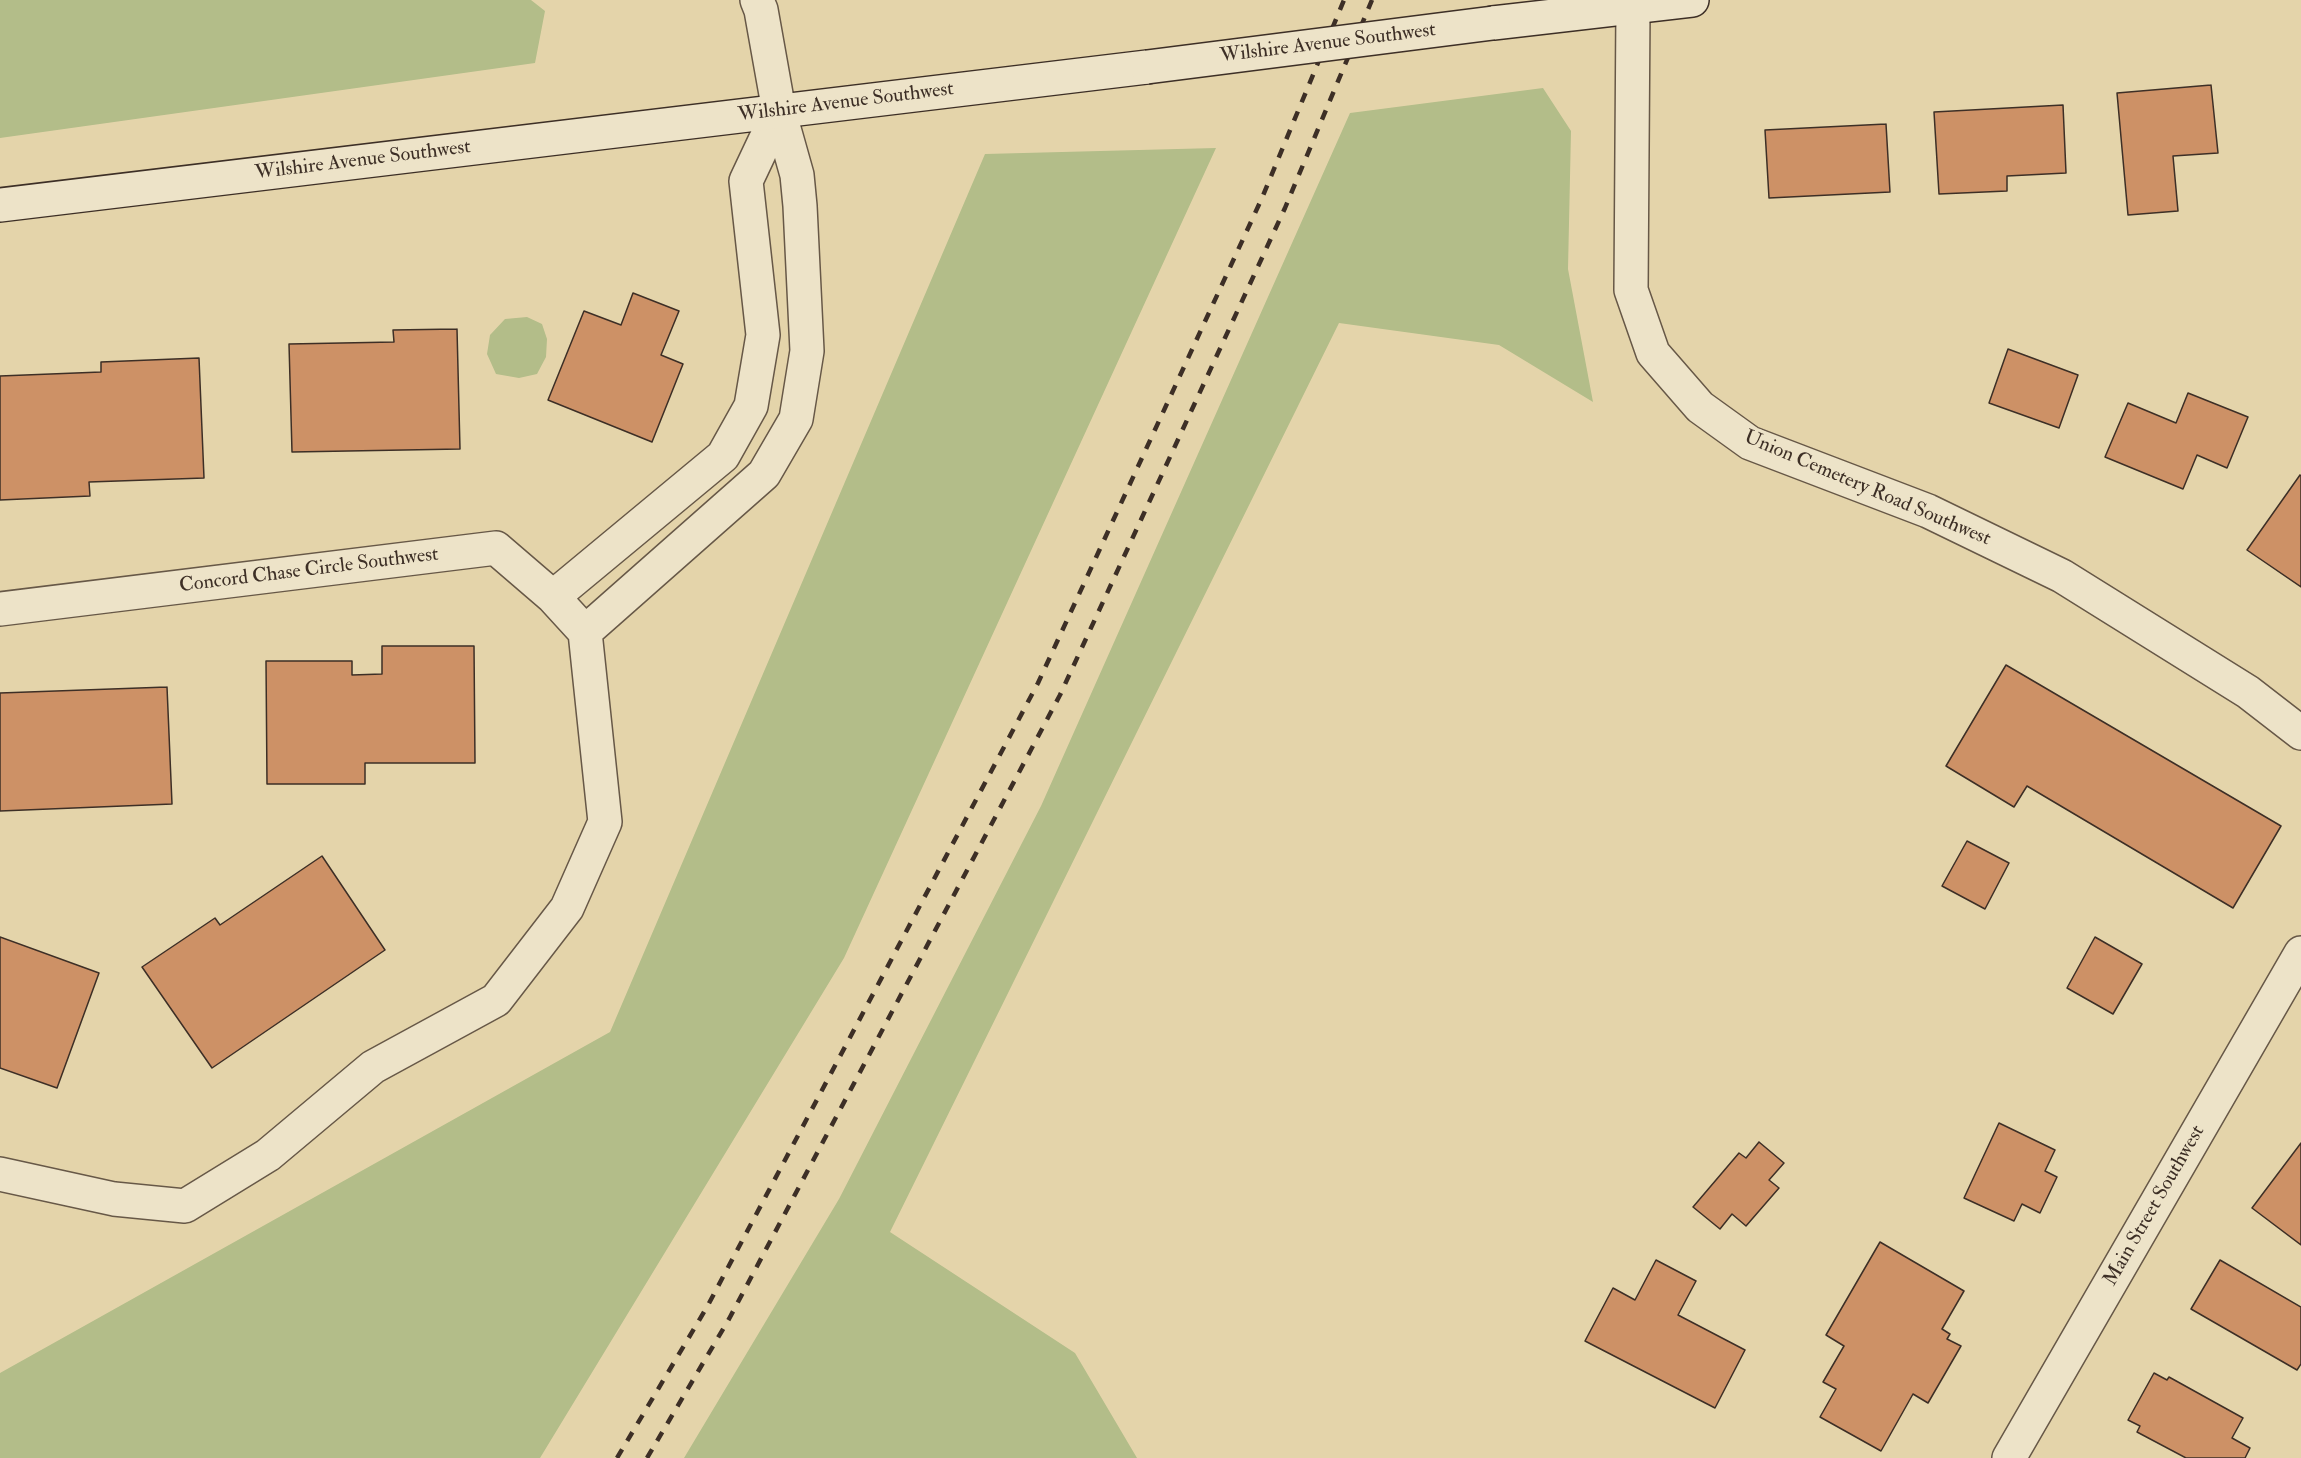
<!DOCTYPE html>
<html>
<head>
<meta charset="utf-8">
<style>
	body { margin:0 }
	canvas { display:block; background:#e4d4aa }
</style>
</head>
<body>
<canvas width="2301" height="1458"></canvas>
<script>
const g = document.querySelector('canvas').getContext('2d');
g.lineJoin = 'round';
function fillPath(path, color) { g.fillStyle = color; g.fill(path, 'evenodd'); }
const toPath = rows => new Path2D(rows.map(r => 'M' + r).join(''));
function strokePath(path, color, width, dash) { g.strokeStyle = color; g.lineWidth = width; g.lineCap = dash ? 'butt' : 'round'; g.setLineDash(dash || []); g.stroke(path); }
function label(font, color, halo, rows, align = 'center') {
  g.font = font + ' "IM FELL Double Pica",serif'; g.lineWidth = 6; g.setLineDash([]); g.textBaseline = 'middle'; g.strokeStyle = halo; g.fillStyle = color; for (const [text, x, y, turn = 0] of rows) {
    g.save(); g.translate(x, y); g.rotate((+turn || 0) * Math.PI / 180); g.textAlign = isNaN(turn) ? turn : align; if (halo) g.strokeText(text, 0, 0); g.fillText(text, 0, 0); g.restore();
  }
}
fillPath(toPath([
	[0,0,531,0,545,11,535,63,0,138],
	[1543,88,1571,131,1568,269,1593,402,1499,345,1339,323,890,1232,1075,1353,1137,1458,684,1458,839,1199,1041,806,1350,113],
	[1216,148,844,958,540,1458,0,1458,0,1373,610,1032,985,154],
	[527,317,542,324,547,339,546,357,537,374,519,378,496,374,487,354,490,335,505,319]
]), '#b3bd89');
const building = toPath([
	[2211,85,2218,153,2173,156,2178,211,2128,215,2117,93,2211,85],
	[2063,105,2066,173,2007,176,2007,191,1939,194,1934,112,2063,105],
	[1886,124,1890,192,1769,198,1765,130,1886,124],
	[633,293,679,311,661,355,683,364,652,442,548,400,584,311,621,325,633,293],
	[457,329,460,449,292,452,289,344,394,342,393,330,457,329],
	[2008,349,2078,375,2059,428,1989,403,2008,349],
	[199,358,204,478,89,482,90,496,0,500,0,376,101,372,101,362,199,358],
	[2188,393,2248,417,2227,468,2197,455,2183,489,2105,457,2128,403,2176,423,2188,393],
	[2300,475,2301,476,2301,587,2247,550,2300,475],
	[382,646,474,646,475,763,365,763,365,784,267,784,266,661,352,661,352,675,382,674,382,646],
	[2006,665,2281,826,2233,908,2027,786,2014,807,1946,766,2006,665],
	[167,687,172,804,0,811,0,693,167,687],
	[1967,841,2009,863,1985,909,1942,886,1967,841],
	[322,856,385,950,212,1068,142,967,215,918,220,925,322,856],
	[0,937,99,973,57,1088,0,1068,0,937],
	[2095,937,2142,964,2113,1014,2067,988,2095,937],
	[1999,1123,2055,1150,2045,1171,2057,1177,2040,1213,2022,1204,2014,1221,1964,1198,1999,1123],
	[1759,1142,1784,1163,1769,1180,1779,1188,1746,1226,1732,1214,1720,1229,1693,1207,1739,1153,1746,1158,1759,1142],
	[2301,1143,2301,1245,2252,1208,2301,1143],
	[1880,1242,1964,1291,1942,1329,1950,1334,1947,1339,1961,1346,1928,1403,1913,1394,1881,1451,1820,1417,1836,1389,1823,1382,1844,1346,1826,1335,1880,1242],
	[1656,1260,1696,1281,1678,1315,1745,1350,1715,1408,1585,1341,1613,1288,1635,1300,1656,1260],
	[2220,1260,2301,1307,2301,1364,2297,1370,2191,1309,2220,1260],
	[2154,1373,2167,1380,2169,1377,2243,1418,2232,1438,2250,1448,2245,1458,2186,1458,2137,1432,2140,1426,2128,1420,2154,1373]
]);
fillPath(building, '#cd9166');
strokePath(building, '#3d2f26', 1.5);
const street = toPath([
	[1633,8,1631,290,1653,353,1700,407,1750,443,1928,511,2062,576,2248,692,2301,733],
	[553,597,723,456,751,406,763,335,746,181,779,111],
	[0,609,496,548,553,597,585,632,605,822,567,908,496,1000,373,1067,268,1155,185,1206,114,1199,0,1174],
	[585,632,764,474,796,419,807,351,800,206,797,175,779,111,761,10,757,0],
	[2009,1458,2301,953]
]);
const secondary = toPath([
	[1493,23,1692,0],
	[0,205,1147,67]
]);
strokePath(street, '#675847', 36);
strokePath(secondary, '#3d2f26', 36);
strokePath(street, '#ede3c8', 33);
strokePath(secondary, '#ede3c8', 33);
strokePath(toPath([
	[617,1458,707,1307,1038,683,1262,198,1344,0],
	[647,1458,729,1319,1060,695,1285,208,1372,0]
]), '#3d2f26', 4.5, [10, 10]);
const secondaryBridge = toPath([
	[1147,67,1493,23]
]);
strokePath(secondaryBridge, '#3d2f26', 36, []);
strokePath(secondaryBridge, '#ede3c8', 33);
label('20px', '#3d2f26', '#ede3c8', [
	["Wilshire Avenue Southwest",1328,44,-7],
	["Wilshire Avenue Southwest",846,103,-7],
	["Wilshire Avenue Southwest",363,161,-7],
	["Union Cemetery Road Southwest",1867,489,23],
	["Concord Chase Circle Southwest",309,571,-7],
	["Main Street Southwest",2155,1206,-60]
]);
</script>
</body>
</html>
